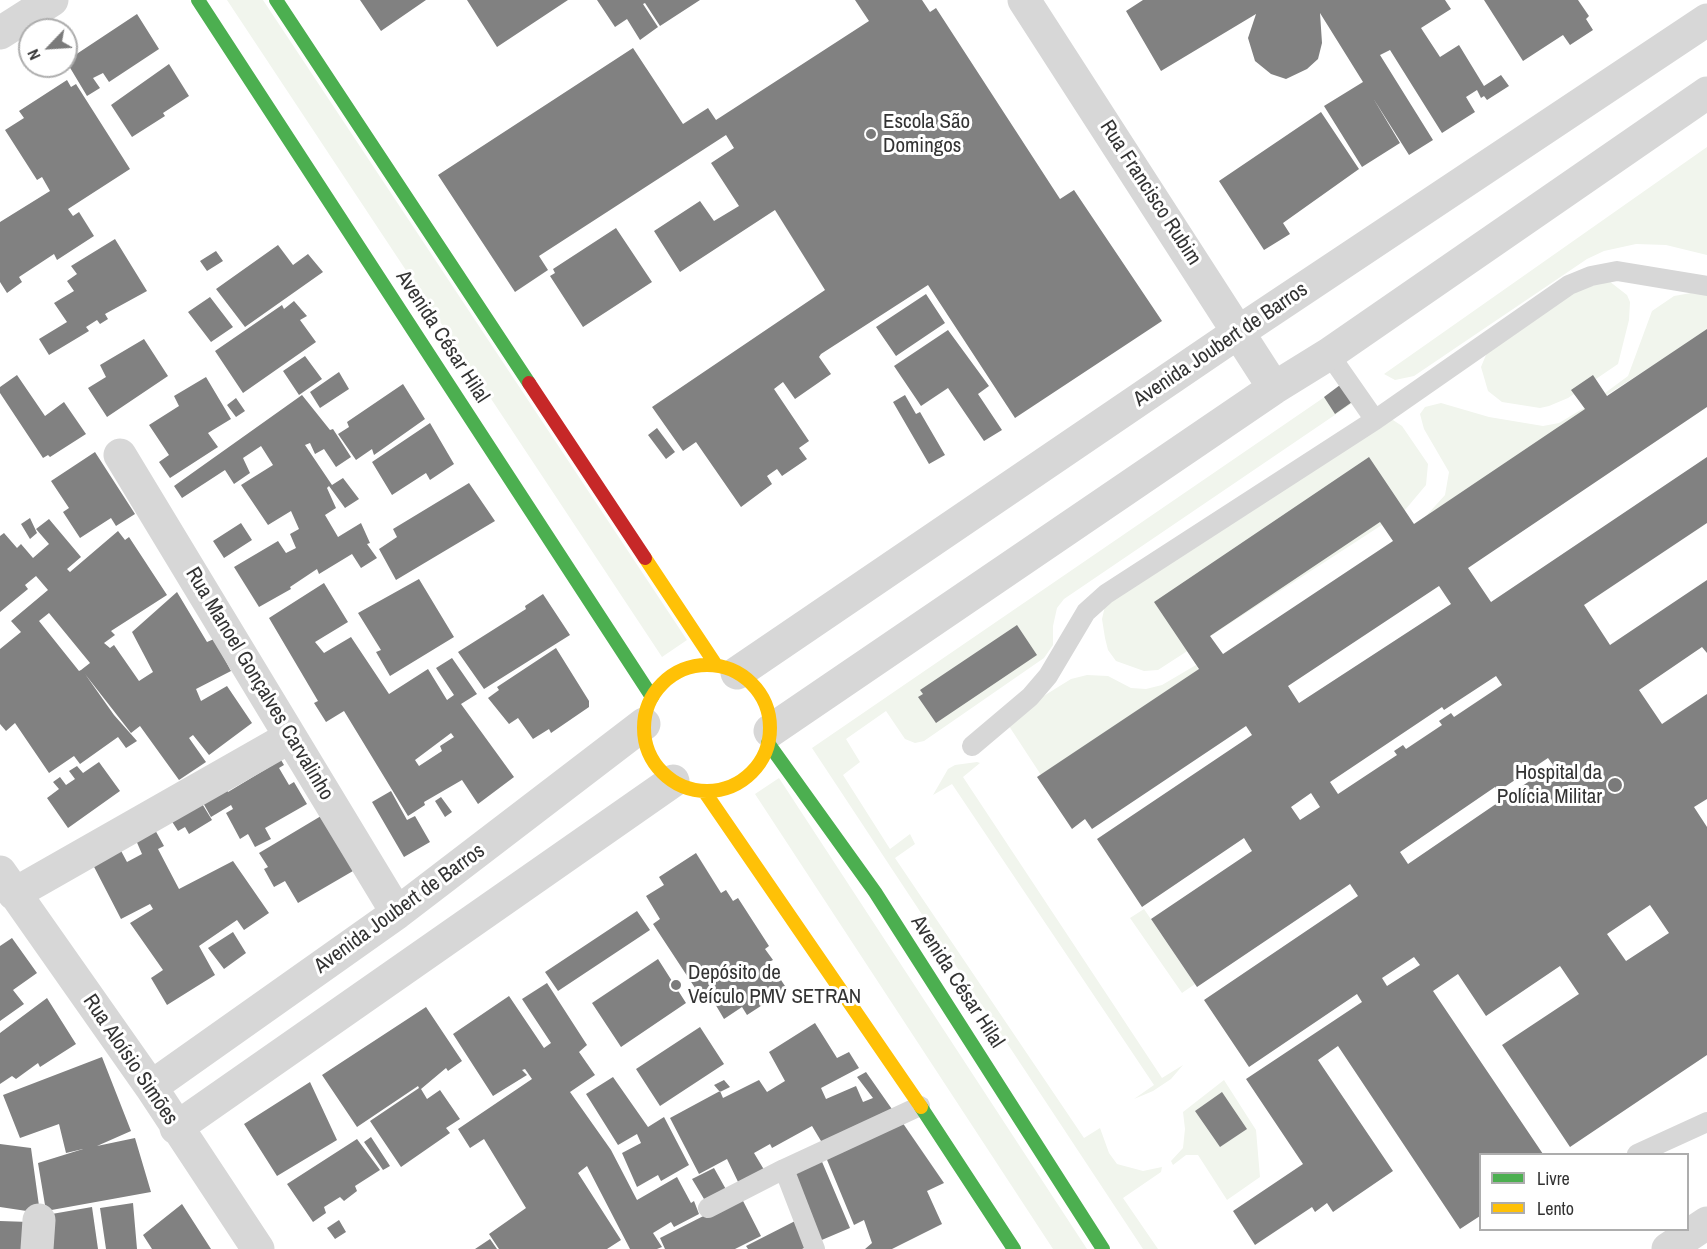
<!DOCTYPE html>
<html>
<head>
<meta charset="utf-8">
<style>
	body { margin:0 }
	#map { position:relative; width:1707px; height:1249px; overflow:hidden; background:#fff; font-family:"Archivo Narrow",sans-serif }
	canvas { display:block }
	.legend { position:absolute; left:1479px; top:1153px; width:210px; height:78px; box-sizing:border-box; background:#fff; border:2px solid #adadad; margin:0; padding:8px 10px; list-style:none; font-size:18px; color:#333 }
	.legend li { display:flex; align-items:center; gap:12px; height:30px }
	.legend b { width:30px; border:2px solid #adadad }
	.north { position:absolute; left:18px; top:18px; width:60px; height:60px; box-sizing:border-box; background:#fff; border:2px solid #adadad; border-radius:50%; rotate:245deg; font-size:16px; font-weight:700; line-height:24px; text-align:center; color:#333 }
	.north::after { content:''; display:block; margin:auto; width:21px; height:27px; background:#7a7a7a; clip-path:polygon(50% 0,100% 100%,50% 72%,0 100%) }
</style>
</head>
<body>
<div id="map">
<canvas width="1707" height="1249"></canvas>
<ul class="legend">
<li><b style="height:8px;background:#4caf50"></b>Livre</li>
<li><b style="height:8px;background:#ffc107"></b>Lento</li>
</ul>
<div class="north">N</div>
</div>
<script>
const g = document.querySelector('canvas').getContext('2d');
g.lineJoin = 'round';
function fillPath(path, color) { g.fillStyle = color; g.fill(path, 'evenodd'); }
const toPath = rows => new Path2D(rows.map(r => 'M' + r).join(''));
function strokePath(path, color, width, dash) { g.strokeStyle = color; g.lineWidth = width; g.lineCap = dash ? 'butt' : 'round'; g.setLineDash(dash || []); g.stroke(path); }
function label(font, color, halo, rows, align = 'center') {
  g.font = font + ' "Archivo Narrow",sans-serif'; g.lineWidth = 6; g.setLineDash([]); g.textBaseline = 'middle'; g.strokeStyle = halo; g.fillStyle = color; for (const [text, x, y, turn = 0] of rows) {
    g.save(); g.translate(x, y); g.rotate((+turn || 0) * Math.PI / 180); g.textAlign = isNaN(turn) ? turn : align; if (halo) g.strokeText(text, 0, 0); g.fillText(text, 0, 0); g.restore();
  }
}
fillPath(toPath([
	[227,0,263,0,687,640,662,657],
	[1707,147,1707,255,1666,245,1636,244,1604,251,1587,259,1414,376,1395,380,1384,374],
	[1609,281,1627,295,1630,302,1629,320,1618,364,1568,398,1549,406,1540,408,1502,402,1488,391,1481,367,1488,350,1586,284],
	[1691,293,1707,295,1707,331,1605,396,1605,393,1628,376,1652,311,1674,296],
	[1345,383,1353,403,1351,404,1064,599,1057,608,1053,626,1053,645,1044,658,924,741,915,743,905,739,886,711,846,739,860,762,843,775,890,849,910,834,915,844,895,858,1084,1138,1100,1128,1109,1153,1117,1164,1143,1171,1162,1167,1161,1172,1123,1198,1158,1249,1143,1249,812,748],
	[1441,403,1489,417,1543,426,1559,423,1584,408,1587,411,1426,516,1445,495,1449,472,1424,429,1420,414,1425,407],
	[1390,418,1402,426,1428,464,1426,485,1405,510,1158,670,1144,671,1116,661,1108,650,1105,638,1102,619,1105,606],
	[1196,665,1199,671,1041,775,1005,720,1071,679,1087,675,1108,676,1131,688,1146,689,1162,685],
	[977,762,980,763,963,777,1162,1078,1183,1065,1171,1079,1153,1091,1134,1099,1154,1085,952,784,933,795,948,769,955,765],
	[779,778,1087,1249,1053,1249,755,794],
	[1144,909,1195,984,1182,993,1130,918],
	[1224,1080,1256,1130,1260,1177,1227,1200,1198,1155,1186,1155,1173,1165,1171,1161,1183,1148,1185,1129,1183,1112]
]), '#f1f5ed');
fillPath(toPath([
	[360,0,426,0,381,31],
	[467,0,568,0,497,47],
	[597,0,700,0,660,26,645,3,643,4,658,27,640,40,627,19,615,27],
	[855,0,922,0,930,12,936,8,1060,199,1074,190,1162,321,1015,418,928,285,821,354,819,357,831,374,795,399,783,382,774,389,809,441,799,448,807,459,782,476,777,469,767,476,772,484,741,507,696,442,683,451,652,407,825,290,775,210,680,272,654,231,700,201,714,221,739,206,711,163,734,148,726,135,539,256,548,270,515,292,438,175,633,48,683,124,708,108,716,120,869,21],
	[1143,0,1445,0,1451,9,1421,28,1440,57,1459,45,1484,86,1501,75,1509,86,1487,100,1484,96,1481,98,1477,90,1466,97,1475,112,1442,133,1390,50,1380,55,1433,140,1409,155,1373,98,1400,143,1362,167,1324,106,1363,82,1320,13,1322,43,1318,59,1307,69,1286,79,1271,74,1255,61,1248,38,1256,14,1161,71,1126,11],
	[1484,0,1578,0,1589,16,1586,19,1593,30,1570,45,1563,35,1523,61],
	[137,14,159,49,109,82,103,73,93,78,100,88,87,96,66,61],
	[169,64,189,96,163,113,165,116,132,137,111,105],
	[67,80,71,87,76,84,130,169,68,209,73,216,79,212,94,236,57,260,54,254,19,277,22,282,7,293,0,282,0,222,50,191,42,177,37,180,5,130,24,118,19,111],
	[1321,112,1359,169,1283,223,1290,234,1264,250,1219,181],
	[616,228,652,282,583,327,550,276,555,273,553,269],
	[115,239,147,291,105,314,108,319,100,324,97,320,86,327,89,331,49,355,39,339,67,322,54,303,74,291,67,281,77,274,71,266],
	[278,245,293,265,308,254,323,272,245,327,216,289],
	[216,251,223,261,207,271,200,261],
	[926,294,945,323,896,356,876,327],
	[210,297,233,327,211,342,188,312],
	[294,301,307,316,300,320,316,342,243,393,215,351,282,305,284,309],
	[1707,329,1707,407,1468,568,1491,602,1707,457,1707,523,1584,605,1610,645,1707,580,1707,653,1702,647,1639,690,1662,724,1707,694,1707,799,1694,807,1707,827,1707,1055,1570,1147,1502,1045,1579,994,1560,966,1486,1016,1458,974,1433,991,1543,1154,1480,1154,1480,1216,1460,1229,1338,1046,1318,1060,1393,1171,1333,1212,1327,1203,1315,1212,1312,1207,1255,1245,1233,1211,1303,1164,1246,1079,1362,1002,1357,994,1249,1067,1204,1000,1358,896,1350,884,1197,987,1151,919,1252,851,1244,838,1142,907,1097,839,1252,735,1246,726,1092,829,1085,819,1072,829,1037,777,1199,669,1154,602,1369,457,1414,524,1585,409,1571,390,1593,375,1607,396],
	[1380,522,1393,541,1223,654,1210,636],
	[1439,586,1451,604,1299,703,1288,686],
	[1496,676,1502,685,1454,717,1451,713,1439,721,1442,725,1406,749,1403,745,1394,751,1397,755,1338,794,1330,782,1442,707,1444,710],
	[1548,758,1553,765,1408,864,1400,852,1495,787,1497,792],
	[1311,793,1320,807,1300,820,1291,807],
	[1650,905,1669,933,1626,961,1607,934],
	[1414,957,1420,965,1387,986,1382,978],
	[948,330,989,386,978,394,1002,430,984,441,948,388,921,406,894,366],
	[144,339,168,376,107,417,88,388,106,377,100,365],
	[305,356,322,379,299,395,283,371],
	[339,372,349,389,320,408,310,392],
	[17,375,45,416,64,402,86,434,50,457,48,455,43,458,0,393,0,387],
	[206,377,231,419,208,433,218,447,170,478,159,462,169,455,149,425,179,406,174,396],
	[1344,382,1355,400,1335,414,1324,397],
	[403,384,425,419,374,455,372,449,356,460,338,434,349,427,347,422],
	[302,395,330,430,333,429,351,457,336,467,324,449,315,454,310,443,305,445,332,485,343,478,359,499,345,508,329,486,327,488,336,508,325,515,338,537,361,523,370,543,367,544,377,558,361,568,352,554,319,574,317,569,290,587,291,589,259,607,234,567,278,541,286,553,296,548,290,534,299,529,291,511,268,525,241,485,273,465,261,446,243,458,250,473,234,484,225,470,182,498,174,486],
	[905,395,916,414,920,412,945,455,929,464,893,402],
	[236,398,245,411,236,417,227,405],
	[430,423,454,464,430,480,426,473,392,495,372,462],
	[657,428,675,452,666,459,648,435],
	[95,452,135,514,116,526,111,518,80,538,63,512,69,508,51,481],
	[469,483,495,521,396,580,379,549,397,537,393,529],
	[30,518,37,533,30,539,21,524],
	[49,519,81,557,67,569,70,572,118,531,125,540,129,537,167,595,111,631,115,635,104,643,110,648,114,645,139,681,153,672,132,632,177,592,207,642,214,639,231,671,196,689,201,701,227,686,252,723,209,755,193,735,189,738,206,762,179,780,140,726,131,733,85,674,114,715,137,741,126,748,118,737,80,764,74,756,49,773,15,723,6,731,0,724,0,649,21,632,11,621,48,590,36,576,25,585,28,589,0,612,0,536,4,533,17,548,21,544,33,558,49,544,36,529],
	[49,613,90,663,81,670,79,671,39,621],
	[241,523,252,540,224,558,213,541],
	[419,579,454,637,390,676,376,652,381,650,358,613],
	[324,583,348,622,315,642,324,653,351,637,389,694,428,669,447,700,454,695,436,668,452,658,477,694,461,704,514,777,478,804,462,780,424,802,425,805,408,816,344,711,326,722,314,703,318,701,269,618],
	[451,733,454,737,440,746,442,751,419,766,415,760],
	[543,594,570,635,484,689,458,652,526,609,525,606],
	[1017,625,1037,655,936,723,918,697,923,694,920,690],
	[556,648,589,701,589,707,551,733,549,729,533,739,518,718,509,724,488,698,499,690,497,687],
	[281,760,284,765,279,768,289,785,294,782,307,804,265,828,271,839,255,847,248,834,240,839,232,824,226,813,233,809,231,805,211,817,202,801,226,788,228,792],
	[99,762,120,791,68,828,47,798,59,789,53,782,60,777,66,785,75,779,69,771,77,766,83,773],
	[391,791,407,820,415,816,430,842,404,857,372,802],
	[441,797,452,812,445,817,435,801],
	[201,802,212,820,189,834,185,827,178,831,171,820],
	[321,816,353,871,298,903,285,881,274,887,264,869,268,867,259,853],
	[154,828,164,846,158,849,179,889,233,861,269,913,244,930,237,920,199,946,215,975,167,1005,151,978,163,970,130,923,153,909,150,904,121,919,91,861,119,847,127,862,142,854,135,838],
	[696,853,721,893,726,890,733,901,738,898,769,946,765,949,773,960,769,962,787,989,747,1015,742,1007,724,1019,708,992,701,997,653,924,660,919,646,896,664,885,659,877],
	[637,911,650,930,558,991,545,972],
	[233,932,246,953,224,969,208,948],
	[12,938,37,973,13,990,24,1004,0,1021,0,946],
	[658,959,686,1003,621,1047,592,1003],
	[547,983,587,1045,579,1052,595,1075,570,1092,611,1150,637,1200,677,1177,691,1203,694,1201,699,1214,674,1227,671,1222,653,1233,662,1247,657,1249,630,1249,587,1166,578,1173,621,1240,607,1249,499,1249,489,1234,526,1208,484,1139,470,1148,458,1129,532,1079,525,1069,522,1070,527,1075,493,1096,453,1034,509,996,544,1048,551,1043,522,999],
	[47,998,76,1044,40,1067,38,1063,16,1079,12,1076,0,1084,0,1033],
	[426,1007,462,1061,448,1071,446,1068,421,1089,427,1099,440,1090,460,1119,446,1128,450,1133,401,1167,370,1121,419,1088,418,1086,357,1127,322,1075],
	[815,1023,837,1058,849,1052,859,1068,821,1088,826,1099,856,1086,863,1102,873,1098,857,1077,866,1072,894,1112,824,1146,812,1126,772,1148,770,1144,754,1153,766,1173,740,1186,727,1159,699,1174,670,1118,720,1091,723,1098,759,1080,767,1092,785,1081,769,1052],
	[700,1027,724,1064,660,1106,636,1069],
	[102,1057,131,1131,97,1146,135,1138,151,1192,46,1211,38,1163,83,1149,66,1153,59,1124,20,1138,3,1095],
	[613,1077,648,1127,664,1117,689,1165,661,1181,658,1175,637,1187,622,1153,641,1143,637,1134,618,1145,586,1094],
	[724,1080,730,1087,720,1092,714,1085],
	[310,1082,337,1140,277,1176,244,1124],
	[1222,1092,1247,1129,1220,1147,1195,1111],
	[900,1119,944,1183,927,1191,942,1224,892,1249,865,1249,872,1243,864,1220,854,1225,825,1155],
	[371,1137,390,1166,383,1170,364,1142],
	[357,1139,380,1170,355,1186,357,1191,344,1201,340,1197,324,1207,326,1213,313,1222,287,1184],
	[0,1144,31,1148,40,1213,0,1207],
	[820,1157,850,1228,817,1242,787,1171],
	[714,1168,728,1193,707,1204,692,1179],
	[741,1197,761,1236,735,1249,665,1249,660,1238],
	[133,1203,137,1249,106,1249,100,1208],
	[182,1204,211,1249,152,1249,143,1235],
	[92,1207,98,1249,43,1249,46,1215],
	[799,1219,811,1245,802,1249,748,1249,746,1246],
	[339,1220,346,1232,335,1239,327,1228],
	[0,1221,29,1222,28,1249,0,1249],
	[490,1239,497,1249,475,1249]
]), '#818181');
strokePath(toPath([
	[1329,354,1375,420],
	[972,746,1030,697,1048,676,1086,612,1106,594,1375,420,1569,285,1591,276,1617,271,1707,286],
	[1637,1154,1707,1122],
	[784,1169,815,1249],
	[708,1208,784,1169,920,1106]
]), '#d7d7d7', 20);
strokePath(toPath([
	[1024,0,1274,388],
	[0,33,52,0],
	[120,455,397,913],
	[737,673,1240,331,1707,20],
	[770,731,1274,388,1329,354,1707,93],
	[0,872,151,1087,258,1249],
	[14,894,290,737],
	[151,1087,397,913,644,724],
	[176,1128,673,781],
	[37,1249,39,1220],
	[1668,1249,1707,1223]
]), '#d7d7d7', 33);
strokePath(toPath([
	[198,0,652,697],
	[276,0,529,383],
	[768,743,875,892,1103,1249],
	[921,1107,1014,1249]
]), '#4caf50', 14);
strokePath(toPath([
	[645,558,716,665],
	'644 728a63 63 0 1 1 126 0a63 63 0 1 1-126 0Z',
	[704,791,921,1107]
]), '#ffc107', 14);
strokePath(toPath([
	[529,383,645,558]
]), '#c62828', 14);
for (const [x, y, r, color] of [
	[871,134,6,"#7a7a7a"],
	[1615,785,8,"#7a7a7a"],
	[676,985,6,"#7a7a7a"]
]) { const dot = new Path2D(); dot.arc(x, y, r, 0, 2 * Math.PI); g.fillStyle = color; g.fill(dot); strokePath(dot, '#fff', 2); }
label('21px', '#333', '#fff', [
	["Escola São",883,122],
	["Domingos",883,146],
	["Hospital da",1602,773,"right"],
	["Polícia Militar",1602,797,"right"],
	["Depósito de",688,973],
	["Veículo PMV SETRAN",688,997]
], 'left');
label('21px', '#333', '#fff', [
	["Rua Francisco Rubim",1150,193,57],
	["Avenida César Hilal",442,337,57],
	["Avenida Joubert de Barros",1221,345,-34],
	["Rua Manoel Gonçalves Carvalinho",259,684,59],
	["Avenida Joubert de Barros",400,909,-36],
	["Avenida César Hilal",957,982,57],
	["Rua Aloísio Simões",130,1060,56]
]);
</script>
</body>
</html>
